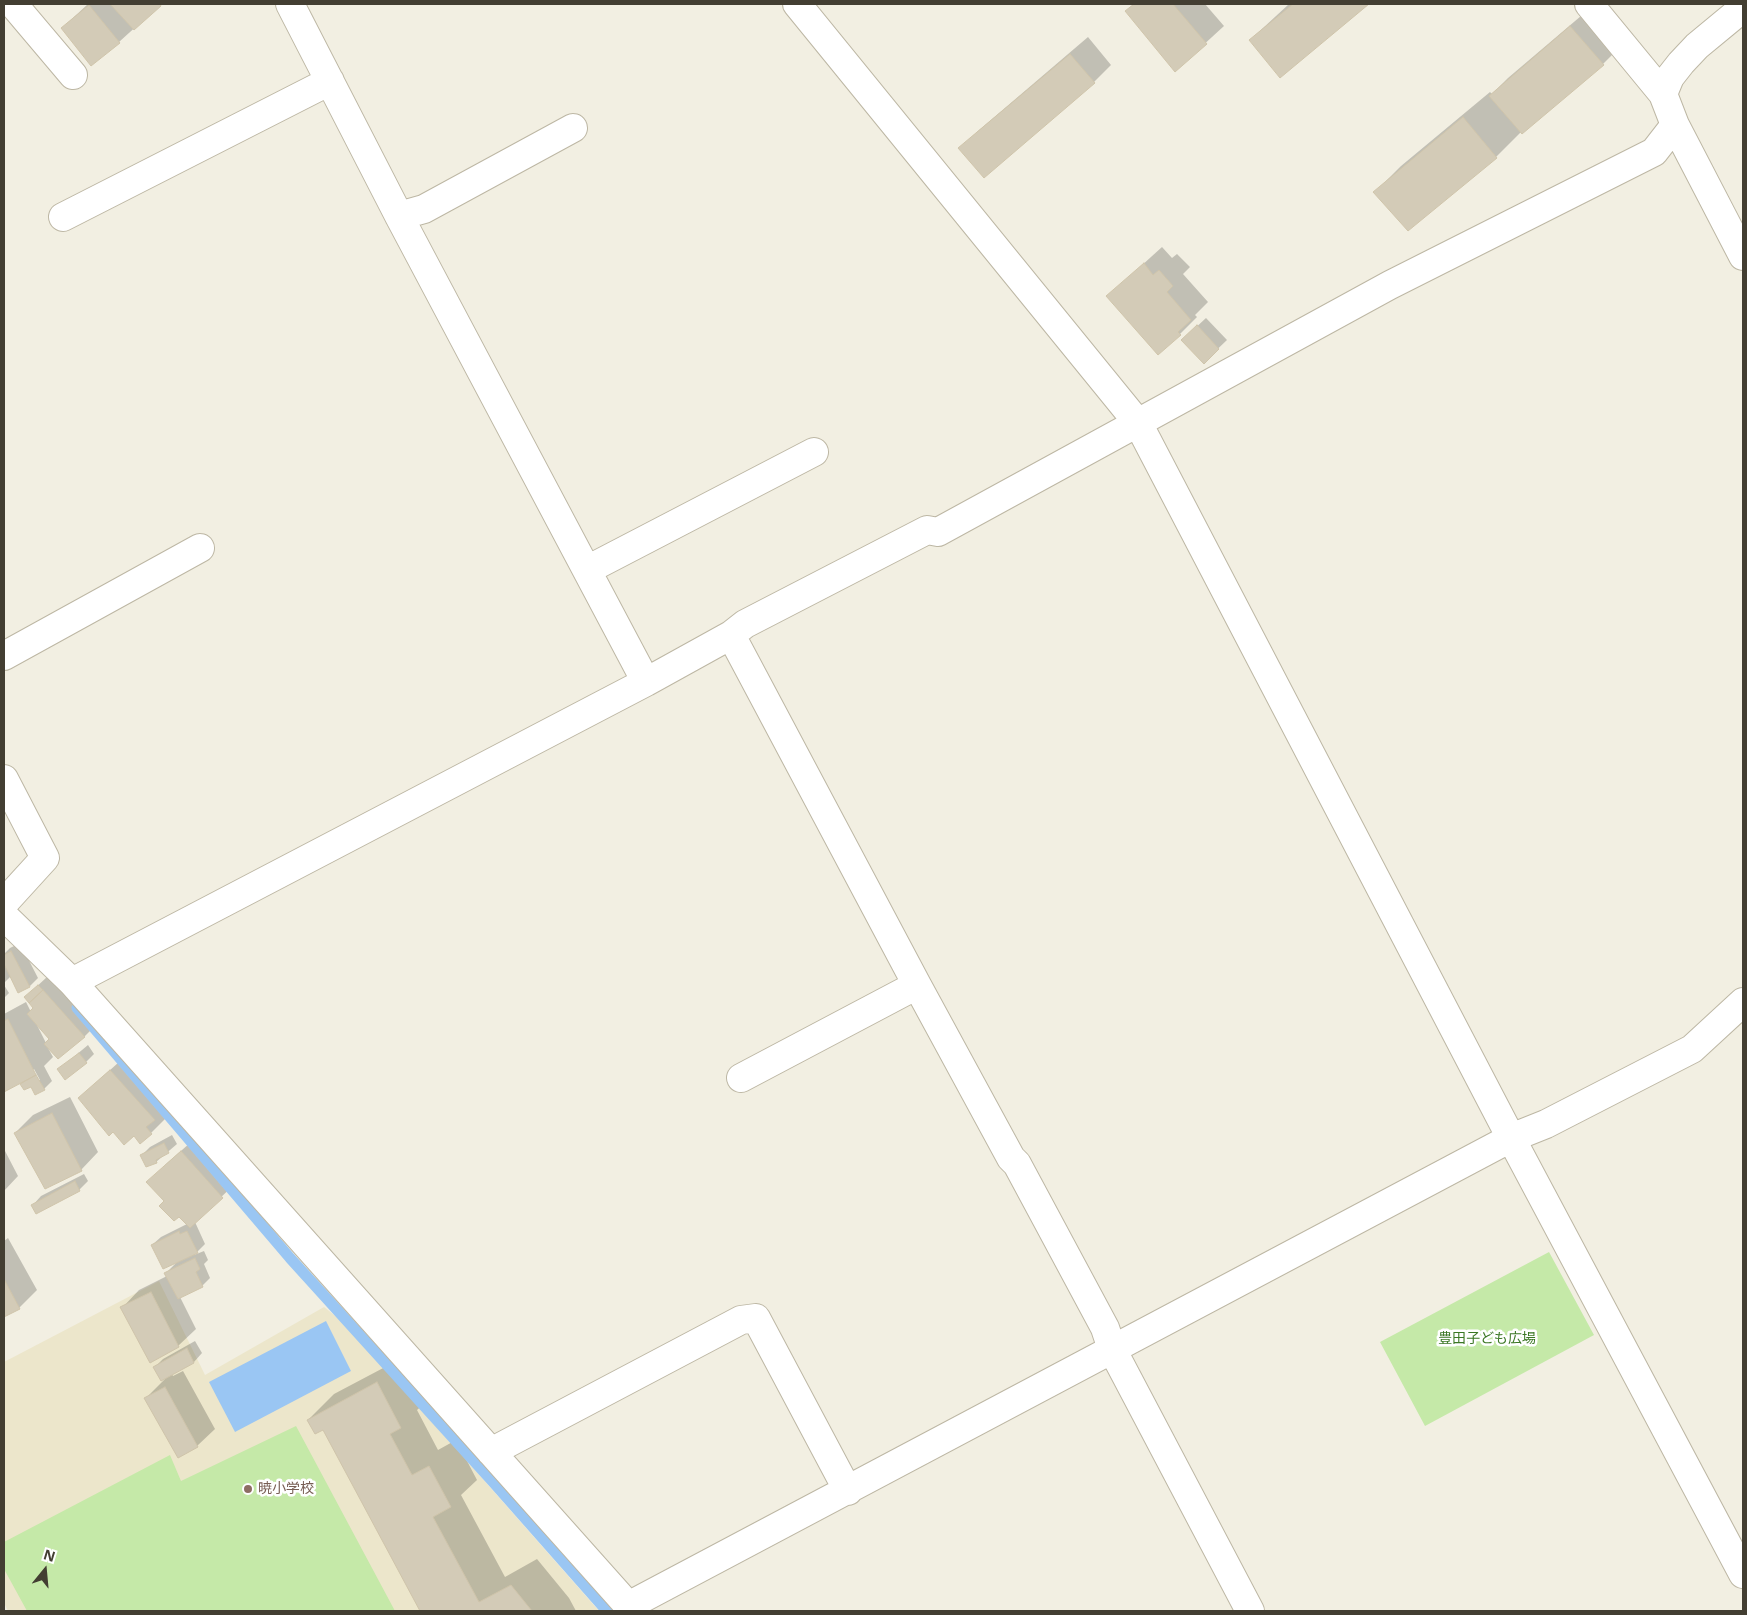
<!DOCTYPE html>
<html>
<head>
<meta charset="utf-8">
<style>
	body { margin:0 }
	#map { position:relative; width:1747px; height:1615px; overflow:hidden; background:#f2efe2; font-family:"Noto Sans",sans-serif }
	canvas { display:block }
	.frame { position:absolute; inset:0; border:5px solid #433e32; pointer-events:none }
	.north { position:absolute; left:20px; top:1545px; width:50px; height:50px; -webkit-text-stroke:4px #fff; paint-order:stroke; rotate:17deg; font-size:14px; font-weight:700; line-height:20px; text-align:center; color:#433e32 }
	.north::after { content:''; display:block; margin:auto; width:18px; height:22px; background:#433e32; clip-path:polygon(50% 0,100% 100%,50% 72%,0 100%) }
</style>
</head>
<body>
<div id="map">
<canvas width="1747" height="1615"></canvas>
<div class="frame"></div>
<div class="north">N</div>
</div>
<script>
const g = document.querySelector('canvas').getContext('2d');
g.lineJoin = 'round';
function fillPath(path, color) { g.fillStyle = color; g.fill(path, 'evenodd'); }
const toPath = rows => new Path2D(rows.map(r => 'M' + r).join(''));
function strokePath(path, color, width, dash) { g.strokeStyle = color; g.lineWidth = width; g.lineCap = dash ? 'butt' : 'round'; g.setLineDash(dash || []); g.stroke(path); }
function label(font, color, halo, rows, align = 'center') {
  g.font = font + ' "Noto Sans","Noto Sans JP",sans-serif'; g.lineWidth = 5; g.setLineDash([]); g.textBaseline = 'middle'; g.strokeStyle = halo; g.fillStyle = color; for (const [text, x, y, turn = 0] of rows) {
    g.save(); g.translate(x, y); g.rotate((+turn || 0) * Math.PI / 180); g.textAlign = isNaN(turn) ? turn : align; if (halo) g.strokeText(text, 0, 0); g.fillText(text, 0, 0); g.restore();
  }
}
fillPath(toPath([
	[159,1281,205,1375,324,1307,348,1326,599,1611,8,1611,4,1603,4,1362]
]), '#ece6cb');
fillPath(toPath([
	[1549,1252,1594,1335,1425,1426,1380,1342],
	[296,1426,395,1611,27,1611,4,1569,4,1542,170,1455,181,1481]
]), '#c5e9a8');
fillPath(toPath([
	[326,1321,351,1371,235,1432,209,1382]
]), '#9ac6f3');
fillPath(toPath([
	[88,4,161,4,119,42,62,28],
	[1134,4,1205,4,1224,26,1176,70,1127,11],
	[1289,4,1367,4,1280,76,1250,40],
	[1588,10,1620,47,1603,64,1521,132,1496,157,1408,229,1375,192,1401,166,1490,92,1492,94,1508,78],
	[1088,37,1111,65,1094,82,960,148,978,131],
	[1162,247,1172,258,1177,254,1190,267,1183,274,1208,302,1195,315,1197,317,1180,334,1108,296],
	[1206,318,1227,340,1204,362,1191,332],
	[20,943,38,978,30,986,19,991,11,976,4,983,4,954,10,948],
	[61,973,102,1019,85,1036,58,1057,48,1048,53,1057,44,1066,52,1081,44,1089,31,1085,21,1084,25,1080,4,1091,4,1014,26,1002,31,1012,35,1008,34,989,47,977,52,982],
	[36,1023,51,1039,46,1043],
	[34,1069,40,1080,37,1080,32,1070],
	[4,985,9,993,4,998],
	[88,1045,94,1054,86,1062,58,1070],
	[129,1053,172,1102,163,1110,168,1116,151,1133,134,1134,114,1131,79,1098],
	[70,1097,98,1152,81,1170,15,1133,33,1115],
	[172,1135,177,1144,156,1162,142,1155,150,1147],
	[199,1135,239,1180,195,1222,205,1244,194,1255,204,1251,208,1260,204,1264,210,1278,202,1286,180,1297,196,1329,178,1346,122,1308,139,1290,167,1276,166,1273,177,1262,152,1245,161,1237,187,1224,165,1201,165,1165],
	[4,1149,18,1176,4,1191],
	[84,1174,88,1181,79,1190,33,1205,41,1196],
	[8,1238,37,1290,19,1308,4,1316,4,1241],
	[195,1341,202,1353,194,1362,172,1374,173,1376,183,1371,215,1429,197,1446,146,1398,167,1377,155,1367,163,1359],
	[404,1357,427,1401,417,1410,438,1450,456,1440,477,1480,461,1495,505,1577,537,1559,569,1598,576,1611,421,1611,324,1428,308,1420,334,1394]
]), '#0003');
strokePath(toPath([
	[77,1008,290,1258,494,1483,607,1611]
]), '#9ac6f3', 11);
const building = toPath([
	[110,4,160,4,161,6,134,30,110,4],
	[1134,4,1173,4,1207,44,1175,72,1125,11,1134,4],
	[1293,4,1369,4,1280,78,1249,40,1293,4],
	[89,5,120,43,91,66,61,28,89,5],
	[1570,26,1604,65,1522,134,1489,96,1570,26],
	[1070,54,1095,83,984,178,958,148,1070,54],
	[1463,117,1497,158,1408,231,1373,192,1463,117],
	[1144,263,1153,275,1159,270,1173,286,1167,292,1191,320,1178,332,1181,335,1158,355,1106,296,1144,263],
	[1197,325,1219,349,1204,364,1181,340,1197,325],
	[11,951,30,987,18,993,4,964,4,955,11,951],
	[38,985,43,990,29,1003,24,997,38,985],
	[43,990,85,1037,58,1059,44,1044,49,1039,27,1014,33,1008,29,1003,43,990],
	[8,1019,36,1075,4,1092,4,1021,8,1019],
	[79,1053,87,1063,65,1080,57,1069,79,1053],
	[110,1070,155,1120,146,1127,152,1134,140,1144,134,1136,124,1145,113,1132,109,1136,78,1098,110,1070],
	[36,1075,45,1090,35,1095,31,1087,24,1090,20,1084,36,1075],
	[52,1113,82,1171,45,1189,14,1133,52,1113],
	[164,1143,169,1153,156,1160,157,1163,146,1167,140,1155,164,1143],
	[181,1151,223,1198,190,1228,179,1217,174,1221,159,1206,164,1201,146,1182,181,1151],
	[75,1181,80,1191,36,1214,31,1205,75,1181],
	[179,1231,180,1234,187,1231,198,1253,163,1269,151,1245,179,1231],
	[195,1258,200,1269,196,1272,203,1287,178,1299,164,1273,195,1258],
	[4,1279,20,1309,4,1317,4,1279],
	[151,1292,179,1347,150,1363,120,1307,151,1292],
	[187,1348,194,1363,161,1381,153,1367,187,1348],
	[377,1382,401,1428,390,1434,412,1475,429,1466,451,1507,433,1517,479,1602,511,1585,532,1611,420,1611,323,1430,315,1434,307,1420,377,1382],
	[165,1387,198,1447,178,1458,144,1398,165,1387]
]);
fillPath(building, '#d3cbb7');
strokePath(building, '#cfc4aa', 1);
const minor = toPath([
	[13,4,73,75],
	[290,4,399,216,646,682],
	[797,4,1138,423,1511,1138,1743,1574],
	[1589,4,1663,94,1675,125,1743,256],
	[1663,94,1670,77,1681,63,1697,46,1743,8],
	[399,216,424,209,573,128],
	[63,217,330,81],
	[587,570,814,452],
	[731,635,917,985,1011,1158,1017,1164,1105,1328,1112,1349,1250,1611],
	[4,656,200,548],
	[4,779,45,858,4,903],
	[4,916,72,982,633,1611],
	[72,982,646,682,731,635,745,624,927,530,938,532,1390,285,1654,152,1675,125],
	[741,1078,917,985],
	[491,1452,741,1320,756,1318,848,1491],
	[628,1606,1511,1138,1546,1124,1692,1049,1743,1002]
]);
strokePath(minor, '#bdb7a4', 30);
strokePath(minor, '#fff', 28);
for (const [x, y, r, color] of [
	[248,1489,5,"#8d6e63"]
]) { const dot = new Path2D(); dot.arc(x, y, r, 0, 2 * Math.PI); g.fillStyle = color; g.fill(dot); strokePath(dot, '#fff', 2); }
label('14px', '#3b7724', '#fff', [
	["豊田子ども広場",1487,1339]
]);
label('14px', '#785e54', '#fff', [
	["暁小学校",258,1489]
], 'left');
</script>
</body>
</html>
